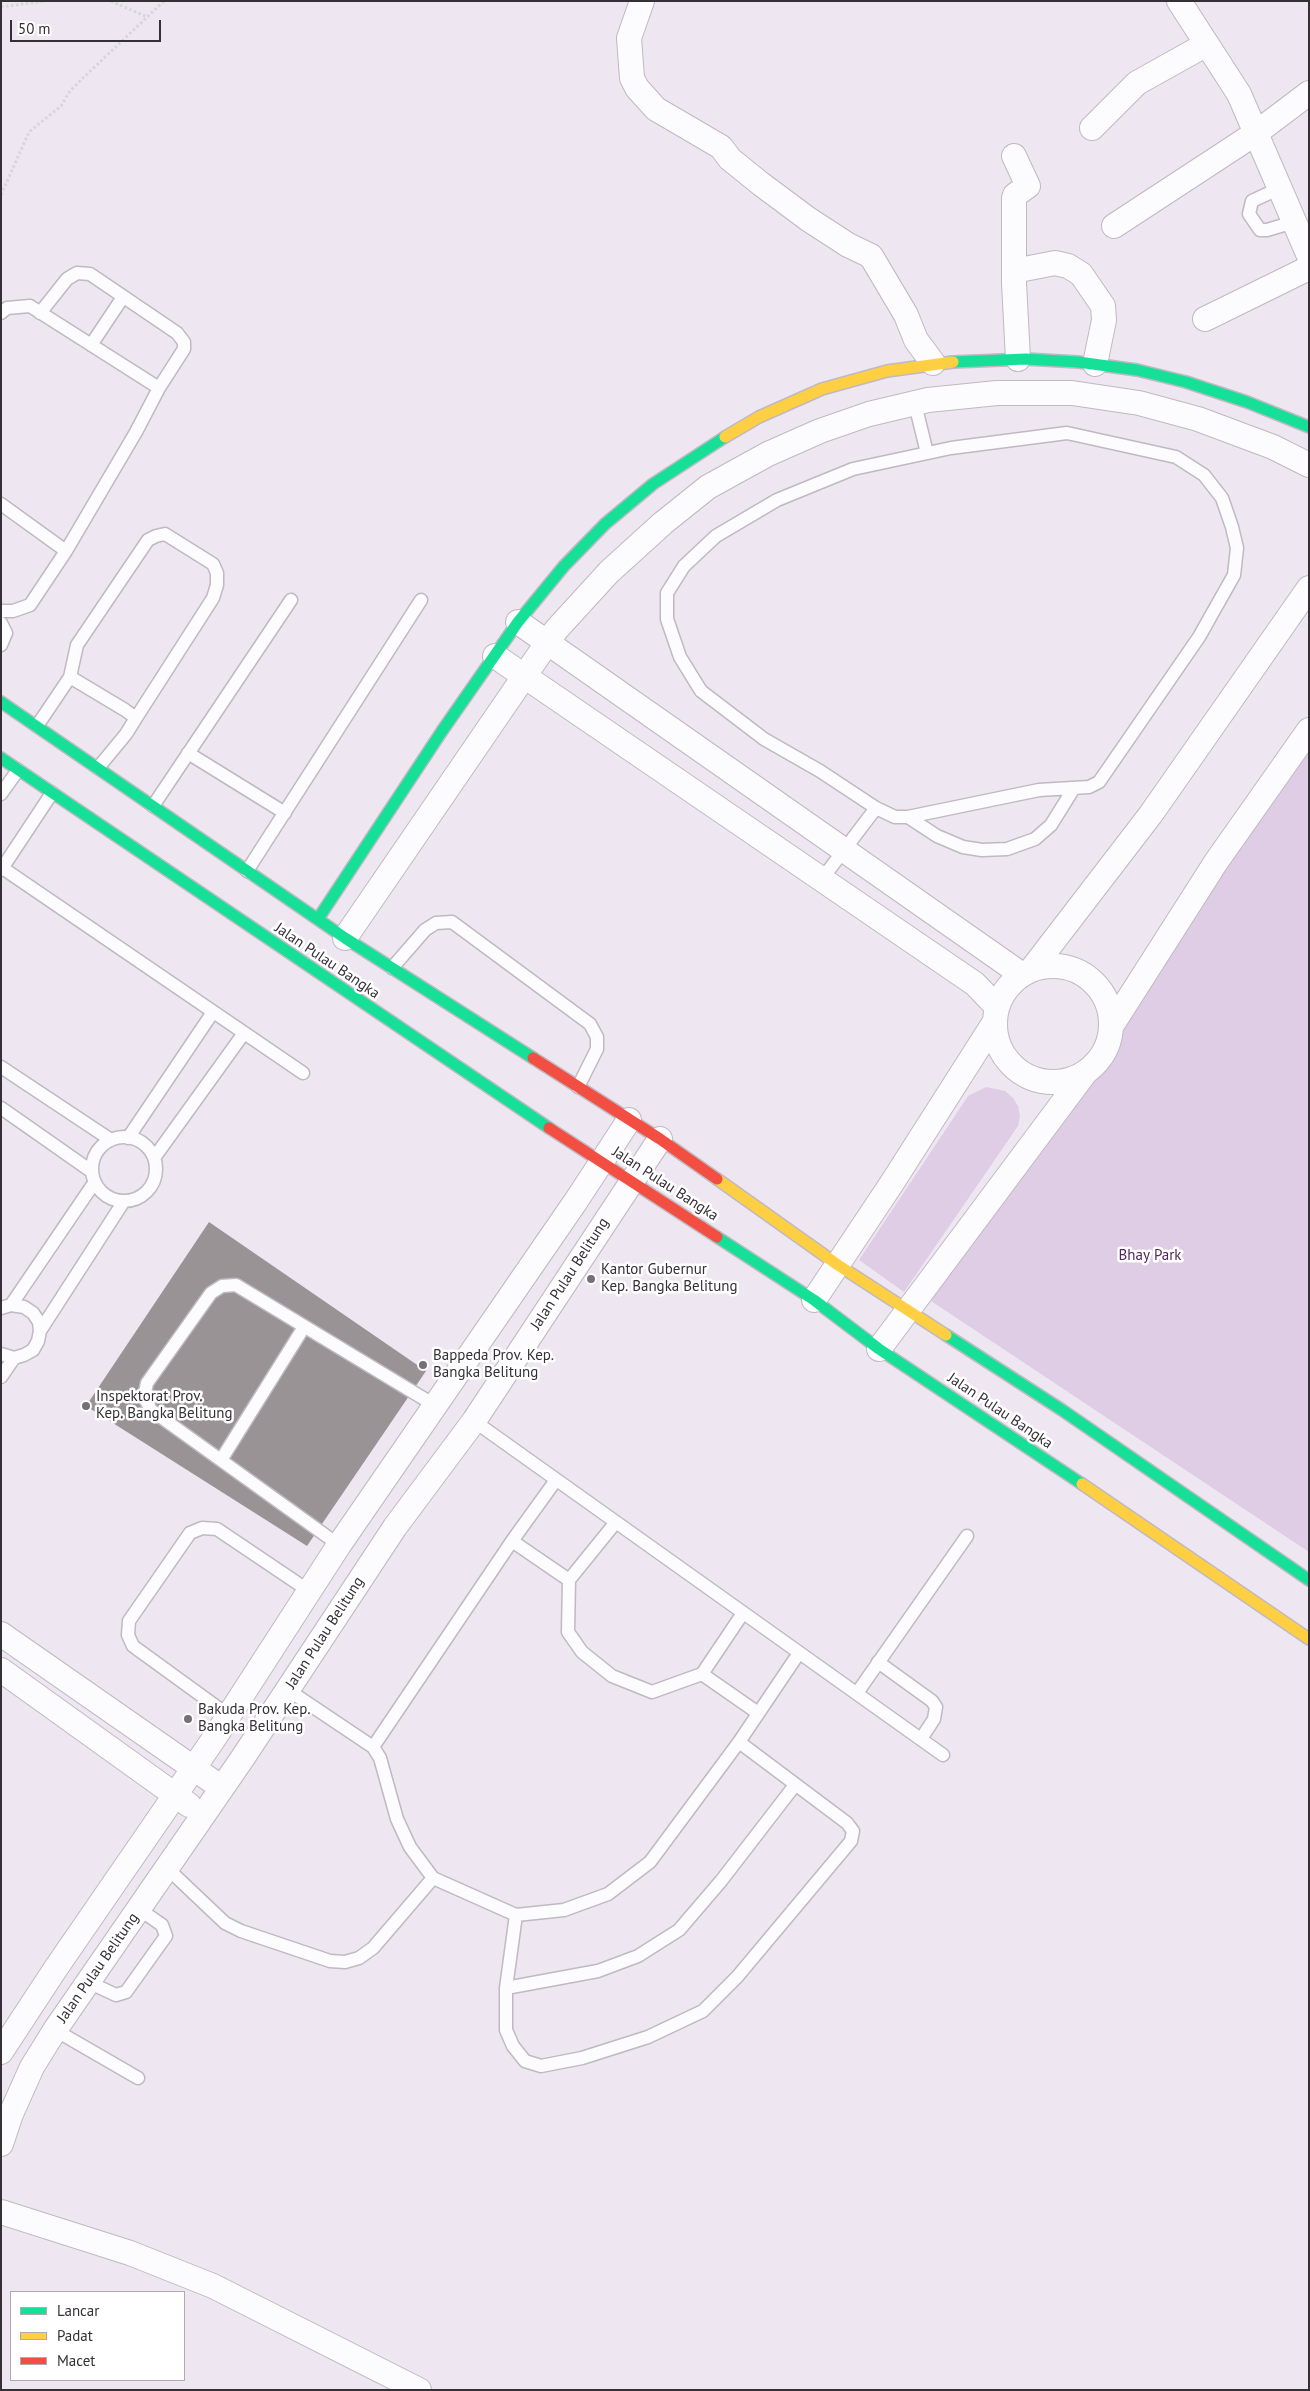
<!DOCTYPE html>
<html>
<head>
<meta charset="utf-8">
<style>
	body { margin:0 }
	#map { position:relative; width:1310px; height:2391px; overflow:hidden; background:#eee6f1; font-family:"PT Sans",sans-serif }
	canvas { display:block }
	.frame { position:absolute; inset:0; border:2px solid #352f36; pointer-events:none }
	.legend { position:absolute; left:10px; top:2291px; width:175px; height:90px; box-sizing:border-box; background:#fff; border:1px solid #aeacaf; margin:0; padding:6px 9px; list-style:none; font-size:15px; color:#352f36 }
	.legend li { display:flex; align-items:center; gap:10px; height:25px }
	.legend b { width:25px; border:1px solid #aeacaf }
	.scale { position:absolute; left:10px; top:20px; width:151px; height:22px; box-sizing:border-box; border:2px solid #352f36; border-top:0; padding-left:6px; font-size:15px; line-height:18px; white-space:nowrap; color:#352f36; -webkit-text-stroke:4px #fff; paint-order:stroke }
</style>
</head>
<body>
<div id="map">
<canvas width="1310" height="2391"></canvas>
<div class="frame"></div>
<ul class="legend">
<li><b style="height:6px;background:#16e098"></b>Lancar</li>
<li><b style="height:6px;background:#ffcf43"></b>Padat</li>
<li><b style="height:6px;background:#f24e42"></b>Macet</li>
</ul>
<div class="scale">50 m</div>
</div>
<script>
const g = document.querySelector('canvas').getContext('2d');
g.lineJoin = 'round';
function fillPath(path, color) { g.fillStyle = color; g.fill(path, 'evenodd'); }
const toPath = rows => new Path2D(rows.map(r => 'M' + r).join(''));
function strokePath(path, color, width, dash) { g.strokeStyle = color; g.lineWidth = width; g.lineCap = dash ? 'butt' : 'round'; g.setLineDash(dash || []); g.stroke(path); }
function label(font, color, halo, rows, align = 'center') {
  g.font = font + ' "PT Sans",sans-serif'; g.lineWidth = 5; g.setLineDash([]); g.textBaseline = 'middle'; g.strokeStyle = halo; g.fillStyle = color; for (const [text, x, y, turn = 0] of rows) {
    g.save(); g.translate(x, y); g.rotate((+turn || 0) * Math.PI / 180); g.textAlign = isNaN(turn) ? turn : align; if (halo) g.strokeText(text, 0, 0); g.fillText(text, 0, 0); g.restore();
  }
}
fillPath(toPath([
	[1309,727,1309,1552,931,1301],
	[986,1087,1005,1091,1013,1098,1018,1106,1020,1116,1018,1126,904,1292,859,1260,968,1096]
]), '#dfcde6');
fillPath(toPath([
	[209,1222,426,1371,307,1546,86,1406]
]), '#9a9396');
const lane = toPath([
	[1280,188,1252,201,1249,214,1260,230,1267,230,1294,222],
	[1,313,7,308,30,306,159,388,136,432,66,551],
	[40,313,67,279,77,273,90,274,177,333,184,342,184,349,159,388],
	[91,345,123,297],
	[915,404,927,453],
	[1067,433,1176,457,1204,475,1222,498,1232,527,1237,548,1234,575,1199,637,1099,782,1089,787,1039,790,908,817,895,817,876,808,820,771,764,739,701,691,680,657,667,619,667,593,684,566,716,536,777,500,853,469,951,448,1067,433],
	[1,504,66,551,30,605,13,611,1,611],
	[1,623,6,633,1,645],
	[70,677,77,645,148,540,156,536,165,534,213,564,217,573,217,585,213,598,136,718],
	[37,726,70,677,125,710,136,718,126,734,98,768],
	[188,753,285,813],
	[1,794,18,770],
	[153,806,291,600],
	[908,817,937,836,963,847,982,850,1007,849,1035,839,1051,825,1074,788],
	[1,867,303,1073],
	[1,870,52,793],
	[247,871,421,600],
	[822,879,876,808],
	[392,968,425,930,436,923,452,922,590,1024,597,1037,597,1049,578,1087],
	[1,1067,111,1140],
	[1,1108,91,1171],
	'92 1169a32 32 0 1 1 64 0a32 32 0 1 1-64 0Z',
	[128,1138,213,1012],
	[154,1158,244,1033],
	[11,1305,94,1183],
	[1,1308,11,1305,24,1307,33,1313,39,1322,40,1331,38,1341,33,1350,24,1355,14,1358,1,1354],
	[40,1331,124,1201],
	[1,1377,14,1358],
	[474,1421,943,1755],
	[221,1460,304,1327],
	[616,1522,569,1580,568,1632,582,1652,612,1676,652,1692,702,1674,743,1613],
	[512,1541,569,1580],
	[339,1545,151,1410,144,1397,147,1383,211,1293,222,1286,236,1285,436,1406],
	[878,1662,932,1701,936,1707,934,1719,921,1739],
	[702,1674,758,1713],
	[288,1690,373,1747,380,1758,397,1819,410,1847,433,1878],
	[857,1693,967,1536],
	[228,1715,133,1646,128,1635,129,1621,190,1533,202,1528,217,1529,309,1591],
	[373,1747,512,1541,556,1480],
	[167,1868,225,1923,241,1931,330,1961,345,1962,359,1958,373,1948,433,1878,516,1915,564,1910,608,1894,650,1862,739,1742,799,1653],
	[516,1915,506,1988,506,2030,513,2046,525,2061,541,2066,582,2058,648,2037,703,2011,737,1977,851,1841,853,1831,847,1823,739,1742],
	[88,1982,116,1995,126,1992,166,1936,162,1925,139,1909],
	[506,1988,598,1971,638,1956,679,1930,721,1881,795,1785],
	[55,2030,138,2078]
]);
const street = toPath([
	[642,1,629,38,632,78,637,88,656,109,721,147,730,159,761,184,808,219,848,245,871,256,906,315,916,340,933,363],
	[1179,1,1239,94,1309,256],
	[1092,128,1137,83,1207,44],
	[1014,156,1028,186,1015,195,1014,198,1014,283,1018,359],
	[1114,226,1256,133,1309,93],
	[1014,271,1055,263,1068,266,1081,274,1103,306,1104,320,1095,364],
	[1205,319,1309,268],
	[518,622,1021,974],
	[495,656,975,984,997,1007],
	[345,938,556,630,609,572,663,523,708,487,768,454,820,431,869,414,928,400,997,393,1072,393,1139,403,1198,419,1273,447,1309,465],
	'995 1024a58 58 0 1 1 116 0a58 58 0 1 1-116 0Z',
	[1032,969,1151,814,1309,588],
	[1112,1025,1216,862,1309,730],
	[814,1300,892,1183,994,1023],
	[879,1349,1085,1073],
	[1,1634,222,1788],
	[1,1670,189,1805],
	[1,2052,56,1968,213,1740,339,1545,576,1201,629,1120],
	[1,2144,11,2114,32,2067,55,2030,242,1759,395,1527,474,1421,660,1139],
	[1,2212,130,2253,213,2286,419,2390]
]);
const fast = toPath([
	[953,362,1026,359,1078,362,1137,370,1186,382,1247,402,1309,427],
	[1,702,345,938,533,1058],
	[1,758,549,1128],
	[318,919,442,731,518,622,564,566,605,524,653,484,725,437],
	[717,1237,814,1300,879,1349,1082,1484],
	[946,1335,1062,1410,1309,1580]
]);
const slow = toPath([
	[725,437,759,417,822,389,887,371,953,362],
	[717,1179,838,1265,946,1335],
	[1082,1484,1309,1639]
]);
const jam = toPath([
	[533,1058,660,1139,717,1179],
	[549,1128,717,1237]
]);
strokePath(lane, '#bfb9c1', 15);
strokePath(street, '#bfb9c1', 26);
strokePath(fast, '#bfb9c1', 14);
strokePath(slow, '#bfb9c1', 14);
strokePath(jam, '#bfb9c1', 14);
strokePath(toPath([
	[111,1,147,17],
	[1,7,46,1],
	[1,195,29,132,61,106,70,91,83,78,164,1]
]), '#d8d6d8', 3, [2.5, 2.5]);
strokePath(lane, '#fcfbfd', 12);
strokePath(street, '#fcfbfd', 24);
strokePath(fast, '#16e098', 11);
strokePath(slow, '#ffcf43', 11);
strokePath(jam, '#f24e42', 11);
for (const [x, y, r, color] of [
	[591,1279,5,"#766f77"],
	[423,1365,5,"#766f77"],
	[86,1406,5,"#766f77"],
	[188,1719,5,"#766f77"]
]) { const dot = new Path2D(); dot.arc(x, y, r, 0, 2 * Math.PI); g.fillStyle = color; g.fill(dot); strokePath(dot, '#fff', 2); }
label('15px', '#352f36', '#fff', [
	["Jalan Pulau Bangka",327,961,34],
	["Jalan Pulau Bangka",665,1184,33],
	["Jalan Pulau Belitung",570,1274,-57],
	["Jalan Pulau Bangka",1000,1411,34],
	["Jalan Pulau Belitung",325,1633,-57],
	["Jalan Pulau Belitung",98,1968,-55]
]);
label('15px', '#50265d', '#fff', [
	["Bhay Park",1150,1256]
]);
label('15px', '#352f36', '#fff', [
	["Kantor Gubernur",601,1270],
	["Kep. Bangka Belitung",601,1287],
	["Bappeda Prov. Kep.",433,1356],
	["Bangka Belitung",433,1373],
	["Inspektorat Prov.",96,1397],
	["Kep. Bangka Belitung",96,1414],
	["Bakuda Prov. Kep.",198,1710],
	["Bangka Belitung",198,1727]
], 'left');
</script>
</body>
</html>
